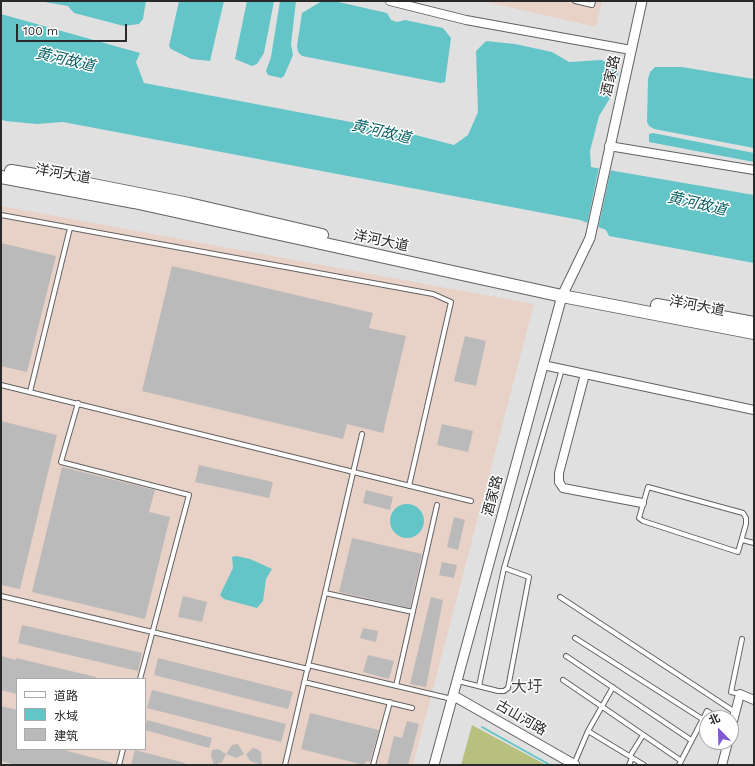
<!DOCTYPE html>
<html>
<head>
<meta charset="utf-8">
<style>
	body { margin:0 }
	#map { position:relative; width:755px; height:766px; overflow:hidden; background:#e0e0e1; font-family:"Work Sans","Noto Sans SC",sans-serif }
	canvas { display:block }
	.frame { position:absolute; inset:0; border:2px solid #292929; pointer-events:none }
	.legend { position:absolute; left:16px; top:678px; width:130px; height:72px; box-sizing:border-box; background:#fff; border:1px solid #a9a9a9; margin:0; padding:5px 7px; list-style:none; font-size:12px; color:#292929 }
	.legend li { display:flex; align-items:center; gap:8px; height:20px }
	.legend b { width:20px; border:1px solid #a9a9a9 }
	.north { position:absolute; left:699px; top:710px; width:40px; height:40px; box-sizing:border-box; background:#fff; border:1px solid #a9a9a9; border-radius:50%; rotate:337deg; font-size:11px; font-weight:700; line-height:16px; text-align:center; color:#292929 }
	.north::after { content:''; display:block; margin:auto; width:14px; height:18px; background:#8259d3; clip-path:polygon(50% 0,100% 100%,50% 72%,0 100%) }
	.scale { position:absolute; left:16px; top:24px; width:111px; height:18px; box-sizing:border-box; border:2px solid #292929; border-top:0; padding-left:5px; font-size:12px; line-height:14px; white-space:nowrap; color:#292929; -webkit-text-stroke:3px #fff; paint-order:stroke }
</style>
</head>
<body>
<div id="map">
<canvas width="755" height="766"></canvas>
<div class="frame"></div>
<ul class="legend">
<li><b style="height:5px;background:#fff"></b>道路</li>
<li><b style="height:11px;background:#63c5c8"></b>水域</li>
<li><b style="height:11px;background:#bababa"></b>建筑</li>
</ul>
<div class="north">北</div>
<div class="scale">100 m</div>
</div>
<script>
const g = document.querySelector('canvas').getContext('2d');
g.lineJoin = 'round';
function fillPath(path, color) { g.fillStyle = color; g.fill(path, 'evenodd'); }
const toPath = rows => new Path2D(rows.map(r => 'M' + r).join(''));
function strokePath(path, color, width, dash) { g.strokeStyle = color; g.lineWidth = width; g.lineCap = dash ? 'butt' : 'round'; g.setLineDash(dash || []); g.stroke(path); }
function label(font, color, halo, rows, align = 'center') {
  g.font = font + ' "Work Sans","Noto Sans SC",sans-serif'; g.lineWidth = 3; g.setLineDash([]); g.textBaseline = 'middle'; g.strokeStyle = halo; g.fillStyle = color; for (const [text, x, y, turn = 0] of rows) {
    g.save(); g.translate(x, y); g.rotate((+turn || 0) * Math.PI / 180); g.textAlign = isNaN(turn) ? turn : align; if (halo) g.strokeText(text, 0, 0); g.fillText(text, 0, 0); g.restore();
  }
}
fillPath(toPath([
	[483,1,602,1,596,27],
	[1,206,534,304,413,765,1,765],
	[17,679,145,679,145,749,17,749]
]), '#e8d1c6');
fillPath(toPath([
	[472,725,546,765,461,765]
]), '#b7c17d');
fillPath(toPath([
	[39,1,146,1,143,19,139,24,124,26,74,13,68,6],
	[179,1,224,1,210,61,191,59,171,49,169,46],
	[247,1,274,1,264,53,257,64,252,66,235,59],
	[280,1,296,1,291,44,293,55,284,76,281,78,268,75,266,71,271,57],
	[322,1,334,1,387,13,391,20,397,22,405,20,443,28,451,38,445,82,441,83,302,56,298,52,297,46,302,13],
	[1,14,140,53,136,62,144,83,404,132,454,145,468,135,478,112,476,51,486,41,515,44,552,52,569,62,602,60,619,70,612,95,599,116,590,151,591,167,754,195,754,263,609,236,606,230,580,220,63,122,37,124,5,121,1,119],
	[655,67,682,67,754,79,754,148,654,129,649,126,647,122,648,79,650,72],
	[653,133,754,153,754,162,649,142,649,134],
	'390 521a17 17 0 1 1 34 0a17 17 0 1 1-34 0Z',
	[236,556,250,559,272,569,266,579,263,601,257,608,224,599,220,595,233,568,232,557]
]), '#63c5c8');
fillPath(toPath([
	[599,167,611,169,598,229,587,225]
]), '#e0e0e1');
strokePath(toPath([
	[482,727,550,765]
]), '#63c5c8', 2);
fillPath(toPath([
	[1,243,56,256,27,372,1,366],
	[172,266,373,313,369,328,406,336,383,433,347,424,343,439,142,391],
	[465,336,486,341,476,386,454,381],
	[1,421,57,435,20,589,1,585],
	[442,424,473,431,468,452,437,445],
	[199,465,273,482,269,498,195,482],
	[62,467,155,490,149,512,170,517,145,619,32,592],
	[366,490,393,497,390,510,363,503],
	[454,517,465,520,458,550,447,547],
	[352,538,422,554,410,608,339,592],
	[442,562,457,565,454,578,439,575],
	[183,596,207,602,202,622,178,617],
	[431,597,443,600,426,687,410,684],
	[22,625,142,653,138,671,18,643],
	[363,628,378,631,376,642,360,638],
	[368,655,394,661,389,679,363,672],
	[1,656,16,660,16,658,96,677,95,679,17,679,17,694,1,690],
	[158,658,293,692,288,709,154,675],
	[152,690,286,724,281,742,147,708],
	[1,706,17,710,17,749,60,749,113,763,112,765,16,765,1,761],
	[310,713,379,730,370,762,366,761,364,765,301,749],
	[147,720,212,738,209,748,145,730],
	[407,721,419,724,408,765,387,765,394,736,402,738],
	[238,744,244,754,236,758,226,754,222,762,214,765,211,756,212,750,218,749,226,754,232,745],
	[253,748,257,749,261,752,262,765,250,761,246,754],
	[135,750,185,763,184,765,131,765]
]), '#bababa');
const service = toPath([
	[575,1,592,5,593,1],
	[1,215,433,294,451,302,409,486],
	[1,385,471,501],
	[30,392,70,228],
	[78,403,61,462,189,495,140,679],
	[648,487,743,513,746,518,746,524,738,552,643,521,639,518,648,487],
	[742,540,754,543],
	[325,593,413,612],
	[1,596,308,669],
	[560,597,735,712],
	[575,638,707,722],
	[566,656,691,740],
	[308,665,452,699],
	[563,680,680,760],
	[458,681,498,691,504,691,508,688,529,577,504,568],
	[304,682,412,708],
	[396,686,437,505],
	[479,686,504,568,562,369],
	[740,694,731,692,742,639],
	[588,731,644,765],
	[630,756,643,735],
	[574,764,588,731,613,687],
	[119,765,123,749],
	[285,765,362,434],
	[373,765,390,702],
	[629,765,632,758],
	[679,765,707,711,719,718]
]);
const minor = toPath([
	[390,1,466,20,631,50],
	[609,146,754,170],
	[543,365,754,410],
	[585,374,559,473,559,482,563,488,642,503],
	[731,729,740,694,754,700],
	[722,765,728,742]
]);
const tertiary = toPath([
	[454,696,575,765],
	[434,765,562,296,590,238,642,1]
]);
const primary = toPath([
	[11,171,83,183,189,204,322,235],
	[1,177,134,202,562,296,754,333],
	[657,305,754,323]
]);
strokePath(service, '#626263', 6);
strokePath(minor, '#626263', 10);
strokePath(tertiary, '#626263', 11);
strokePath(primary, '#626263', 14);
strokePath(service, '#fff', 4);
strokePath(minor, '#fff', 8);
strokePath(tertiary, '#fff', 9);
strokePath(primary, '#fff', 12);
label('14px', '#292929', '#fff', [
	["酒家路",611,76,-77],
	["洋河大道",63,174,10],
	["洋河大道",381,241,12],
	["洋河大道",697,306,11],
	["酒家路",493,496,-75],
	["古山河路",521,718,30]
]);
label('italic 15px', '#075f62', '#fff', [
	["黄河故道",65,60,13],
	["黄河故道",381,132,13],
	["黄河故道",697,204,13]
]);
label('16px', '#474748', '#fff', [
	["大圩",527,687]
]);
</script>
</body>
</html>
